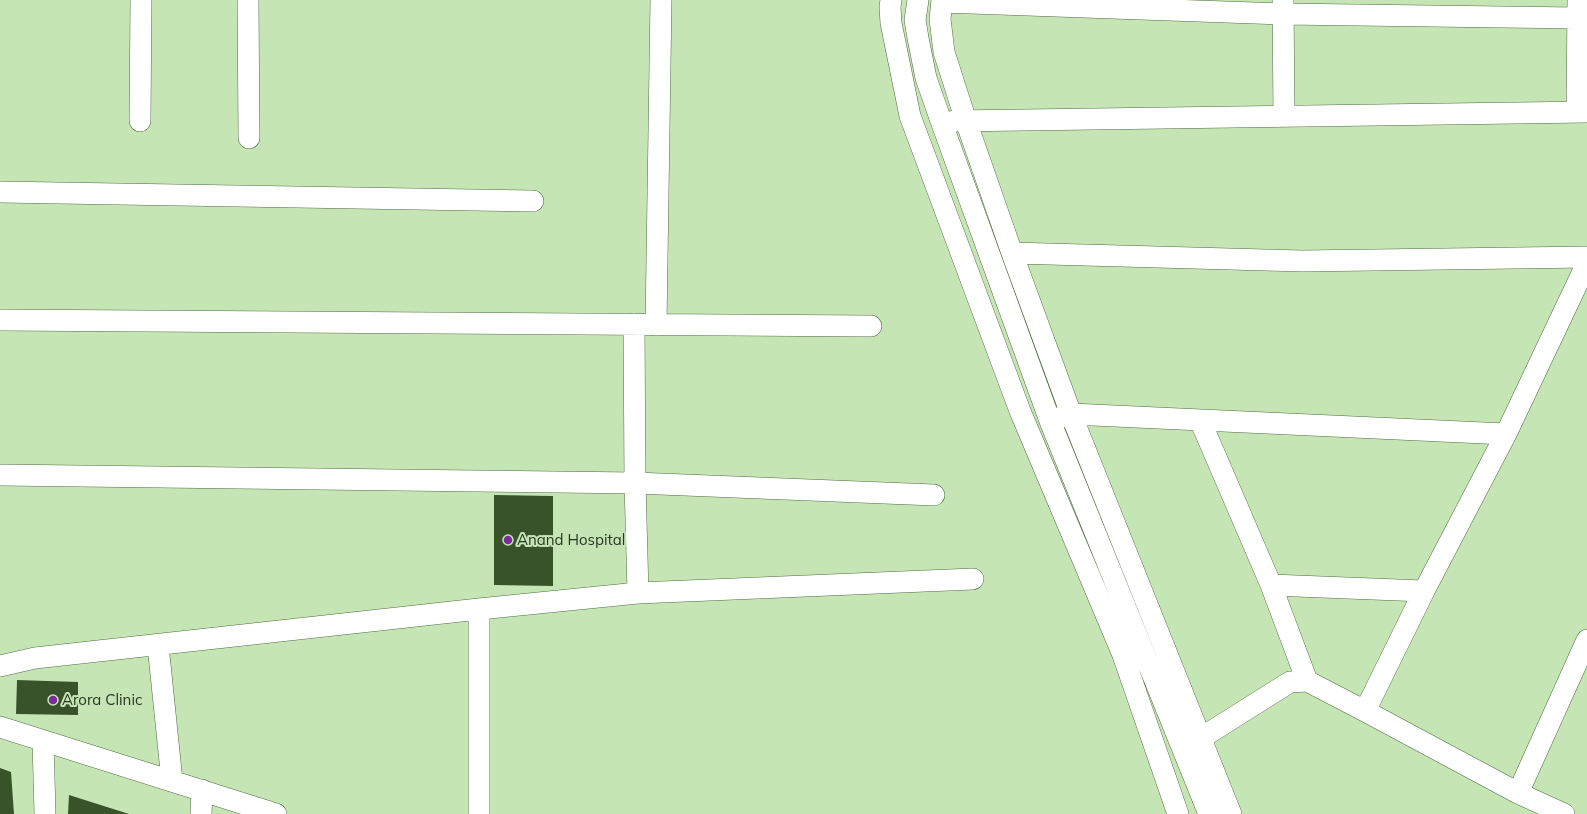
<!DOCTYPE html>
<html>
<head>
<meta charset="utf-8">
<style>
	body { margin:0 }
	canvas { display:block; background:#c6e5b5 }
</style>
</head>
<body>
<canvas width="1587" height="814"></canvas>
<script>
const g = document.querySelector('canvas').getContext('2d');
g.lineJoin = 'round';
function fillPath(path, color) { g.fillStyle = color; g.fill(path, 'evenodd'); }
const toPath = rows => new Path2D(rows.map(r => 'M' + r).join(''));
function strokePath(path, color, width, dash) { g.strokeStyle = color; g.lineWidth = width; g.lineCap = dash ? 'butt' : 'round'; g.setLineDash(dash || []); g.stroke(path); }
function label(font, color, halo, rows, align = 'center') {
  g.font = font + ' Mulish,sans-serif'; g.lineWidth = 4; g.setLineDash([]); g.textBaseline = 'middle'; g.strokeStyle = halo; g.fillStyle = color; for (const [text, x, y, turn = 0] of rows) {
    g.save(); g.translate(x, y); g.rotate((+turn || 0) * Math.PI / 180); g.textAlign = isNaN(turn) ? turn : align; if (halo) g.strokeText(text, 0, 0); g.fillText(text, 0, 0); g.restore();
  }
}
fillPath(toPath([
	[494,495,553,496,553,586,494,585],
	[17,680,78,682,78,715,16,714],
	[0,768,11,772,14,814,0,814],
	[69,795,129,814,68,814]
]), '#395329');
const street = toPath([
	[248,0,249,138],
	[891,0,890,7,891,23,910,116,1020,411,1123,655,1178,814],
	[918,0,915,20,918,38,926,78,941,121,1050,421,1209,814],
	[942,0,940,19,944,52,966,121,1012,253,1071,414,1231,814],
	[1283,0,1284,115],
	[942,2,1283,14,1577,18],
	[1577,112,1578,0],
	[140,121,141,0],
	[954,121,1587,112],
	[0,192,533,201],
	[1012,253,1302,261,1587,257],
	[0,320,871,326],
	[634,324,635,483,638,593,973,579],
	[656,325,661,0],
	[1200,420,1271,585,1307,681],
	[1050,421,1071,414,1506,434,1424,591,1365,711,1307,681,1290,682,1201,738],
	[1506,434,1587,263],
	[0,475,635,483,934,495],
	[1271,585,1424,591],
	[479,609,479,814],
	[158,645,172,781],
	[0,666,35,658,479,609,638,593],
	[1365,711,1518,793,1564,814],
	[0,727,276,814],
	[43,741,45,814],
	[1518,793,1587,640],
	[201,814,202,790]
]);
strokePath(street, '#516c41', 22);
strokePath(street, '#fff', 21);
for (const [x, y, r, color] of [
	[508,540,5,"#7c2b9c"],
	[53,700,5,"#7c2b9c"]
]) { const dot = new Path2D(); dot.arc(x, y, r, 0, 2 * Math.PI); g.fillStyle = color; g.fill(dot); strokePath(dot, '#c6e5b5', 1.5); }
label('15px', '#2a3623', '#c6e5b5', [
	["Anand Hospital",517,540],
	["Arora Clinic",62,700]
], 'left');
</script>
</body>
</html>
